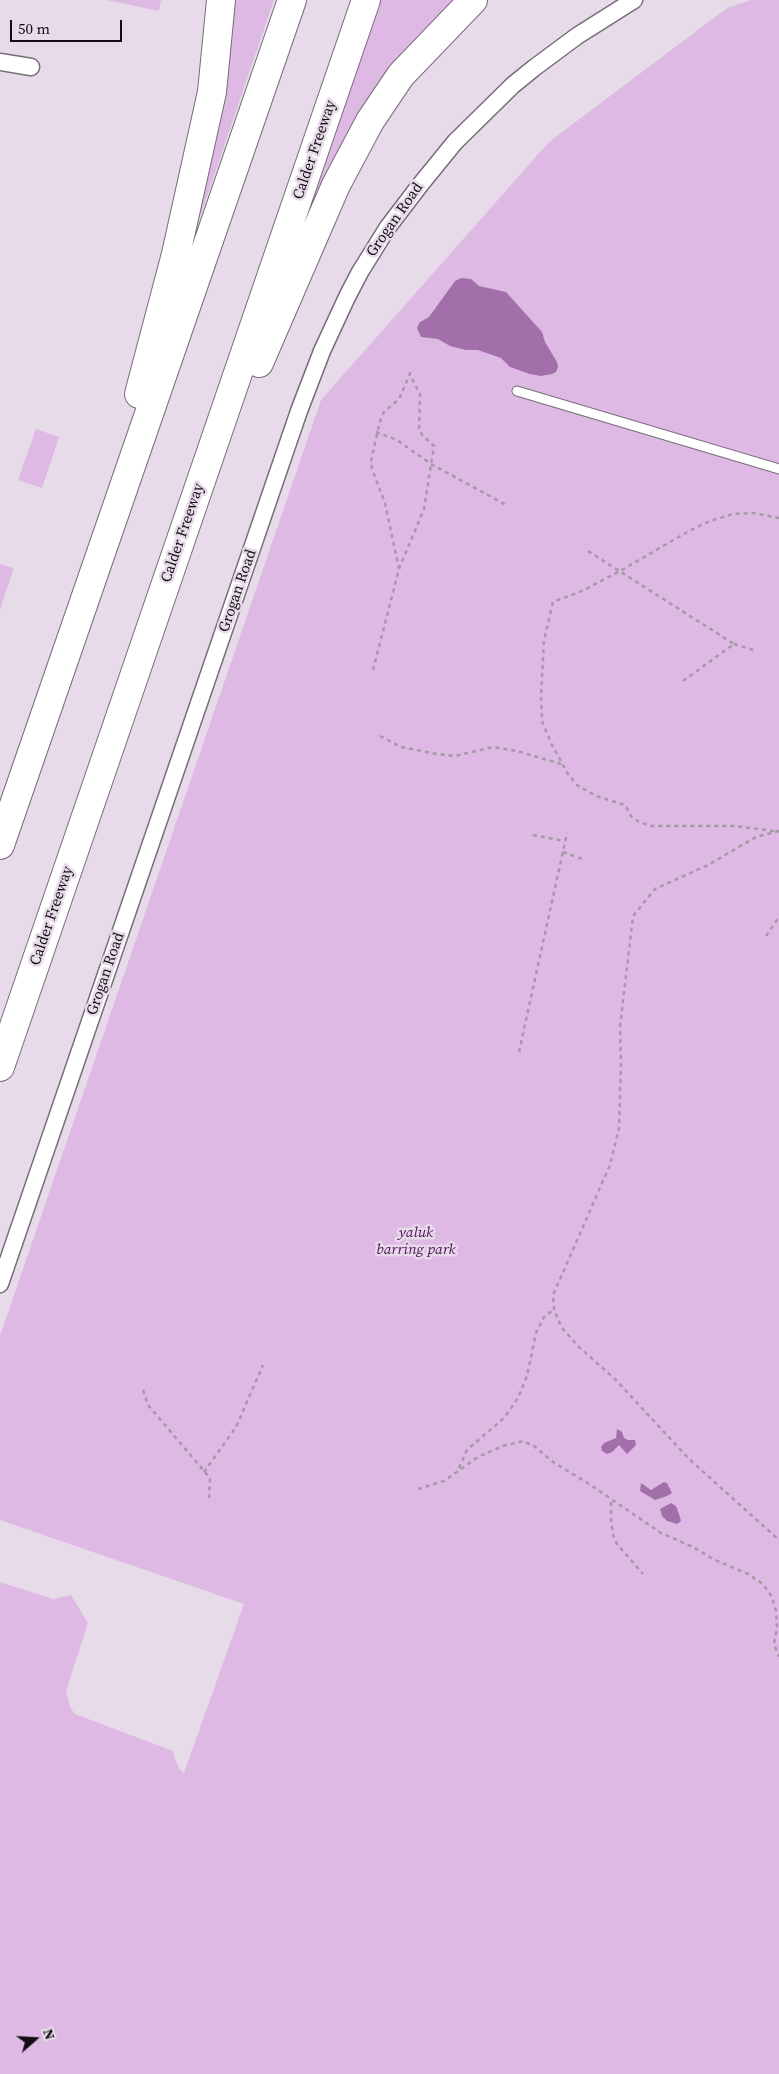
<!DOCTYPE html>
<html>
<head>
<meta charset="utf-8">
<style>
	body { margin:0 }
	#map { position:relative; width:779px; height:2074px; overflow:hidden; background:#e7dbe9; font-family:"Source Serif 4",serif }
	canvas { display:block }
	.north { position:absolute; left:10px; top:2014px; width:50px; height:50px; -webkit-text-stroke:4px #e7dbe9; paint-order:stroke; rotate:71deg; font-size:14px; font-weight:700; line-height:20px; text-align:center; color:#110d11 }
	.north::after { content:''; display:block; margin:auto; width:18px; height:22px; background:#110d11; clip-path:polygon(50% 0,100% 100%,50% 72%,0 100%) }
	.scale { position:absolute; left:10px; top:20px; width:112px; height:22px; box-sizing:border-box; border:2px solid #110d11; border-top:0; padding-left:6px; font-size:15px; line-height:18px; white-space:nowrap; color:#110d11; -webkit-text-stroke:4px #e7dbe9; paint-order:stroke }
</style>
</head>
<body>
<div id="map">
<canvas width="779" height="2074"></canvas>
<div class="north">N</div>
<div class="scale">50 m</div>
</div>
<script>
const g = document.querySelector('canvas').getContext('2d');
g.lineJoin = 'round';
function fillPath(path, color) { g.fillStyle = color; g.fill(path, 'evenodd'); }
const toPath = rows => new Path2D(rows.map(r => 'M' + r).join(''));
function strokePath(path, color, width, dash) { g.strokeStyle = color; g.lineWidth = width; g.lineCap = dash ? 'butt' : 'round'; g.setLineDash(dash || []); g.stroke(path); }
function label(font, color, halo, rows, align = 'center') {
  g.font = font + ' "Source Serif 4",serif'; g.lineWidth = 5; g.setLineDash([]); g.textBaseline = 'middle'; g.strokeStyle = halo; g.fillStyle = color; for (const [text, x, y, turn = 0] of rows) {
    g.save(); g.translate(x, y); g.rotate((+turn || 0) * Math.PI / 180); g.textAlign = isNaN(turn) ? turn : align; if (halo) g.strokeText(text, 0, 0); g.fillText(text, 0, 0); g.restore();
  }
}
fillPath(toPath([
	[107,0,161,0,159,11],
	[229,0,274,0,191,243],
	[379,0,457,0,277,303,304,215],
	[751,0,779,0,779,2074,0,2074,0,1582,53,1599,71,1595,88,1623,66,1691,70,1707,75,1714,173,1751,175,1759,180,1770,184,1773,244,1604,0,1520,0,1336,321,400,549,142,727,8],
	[36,429,59,437,42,488,18,480],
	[0,564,14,568,0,609]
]), '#deb9e4');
fillPath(toPath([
	[461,278,471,279,479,286,506,292,542,332,545,342,557,362,558,367,556,372,552,374,541,376,530,374,510,367,501,358,478,350,466,350,450,346,438,339,421,337,417,328,420,322,429,317,455,281],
	[617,1429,622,1432,624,1438,628,1440,635,1440,636,1445,627,1454,619,1445,612,1452,607,1454,602,1451,601,1447,604,1443,616,1438],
	[664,1482,667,1483,672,1493,667,1496,655,1500,640,1491,641,1483,651,1490],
	[671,1503,676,1506,679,1514,681,1521,677,1524,667,1521,662,1516,660,1509]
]), '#a26fab');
const lane = toPath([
	[517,391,779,469]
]);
const street = toPath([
	[0,62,31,67],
	[0,1284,299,411,322,351,347,297,360,272,388,227,420,185,455,142,513,85,534,68,577,36,634,0]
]);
const highway = toPath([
	[259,363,336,185,370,121,401,75,473,0],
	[139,394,176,254,212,92,221,0],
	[0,845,292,0],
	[0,1067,366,0]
]);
strokePath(lane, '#776c79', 11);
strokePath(street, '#776c79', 19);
strokePath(highway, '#776c79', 30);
strokePath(toPath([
	[376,432,397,440,431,464,508,506],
	[588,551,734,644,683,681],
	[399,569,424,509,434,446,423,436,419,430,420,394,410,375],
	[734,644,756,651],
	[373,670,399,569,385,503,372,469,371,461,380,421,384,412,399,399,412,369],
	[380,736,401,747,437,754,455,756,493,747,517,751,561,764],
	[774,831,735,826,652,826,639,822,631,816,625,805,596,796,577,785,568,774,551,743,542,721,541,696,544,640,553,602,582,591,620,571,689,531,710,521,733,514,754,513,779,518],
	[779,831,756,837,708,865,655,889,633,916,620,1027,621,1063,619,1128,610,1165,553,1295,554,1309,558,1320,563,1329,578,1346,616,1380,689,1459,779,1540],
	[533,835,565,841],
	[563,852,585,860],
	[766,936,779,917],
	[519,1052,567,833],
	[143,1390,148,1405,210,1478,209,1498],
	[459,1468,467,1450,505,1417,518,1398,527,1376,536,1333,544,1317,554,1309],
	[204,1472,236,1427,263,1365],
	[418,1489,444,1481,478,1457,503,1446,523,1441,534,1446,553,1462,589,1484,661,1533,693,1547,715,1560,748,1574,763,1584,772,1597,776,1611,777,1628,774,1644,779,1657],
	[611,1502,611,1520,613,1535,617,1544,643,1574]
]), '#a49aa5', 2.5, [4, 4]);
strokePath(lane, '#fff', 9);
strokePath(street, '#fff', 16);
strokePath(highway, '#fff', 28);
label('15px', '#110d11', '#e7dbe9', [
	["Calder Freeway",315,150,-71],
	["Grogan Road",395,220,-55],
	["Calder Freeway",183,533,-71],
	["Grogan Road",238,591,-71],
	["Calder Freeway",52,916,-71],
	["Grogan Road",106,974,-71]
]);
label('italic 15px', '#4f0e5a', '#e7dbe9', [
	["yaluk",416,1233],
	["barring park",416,1250]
]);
</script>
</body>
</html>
